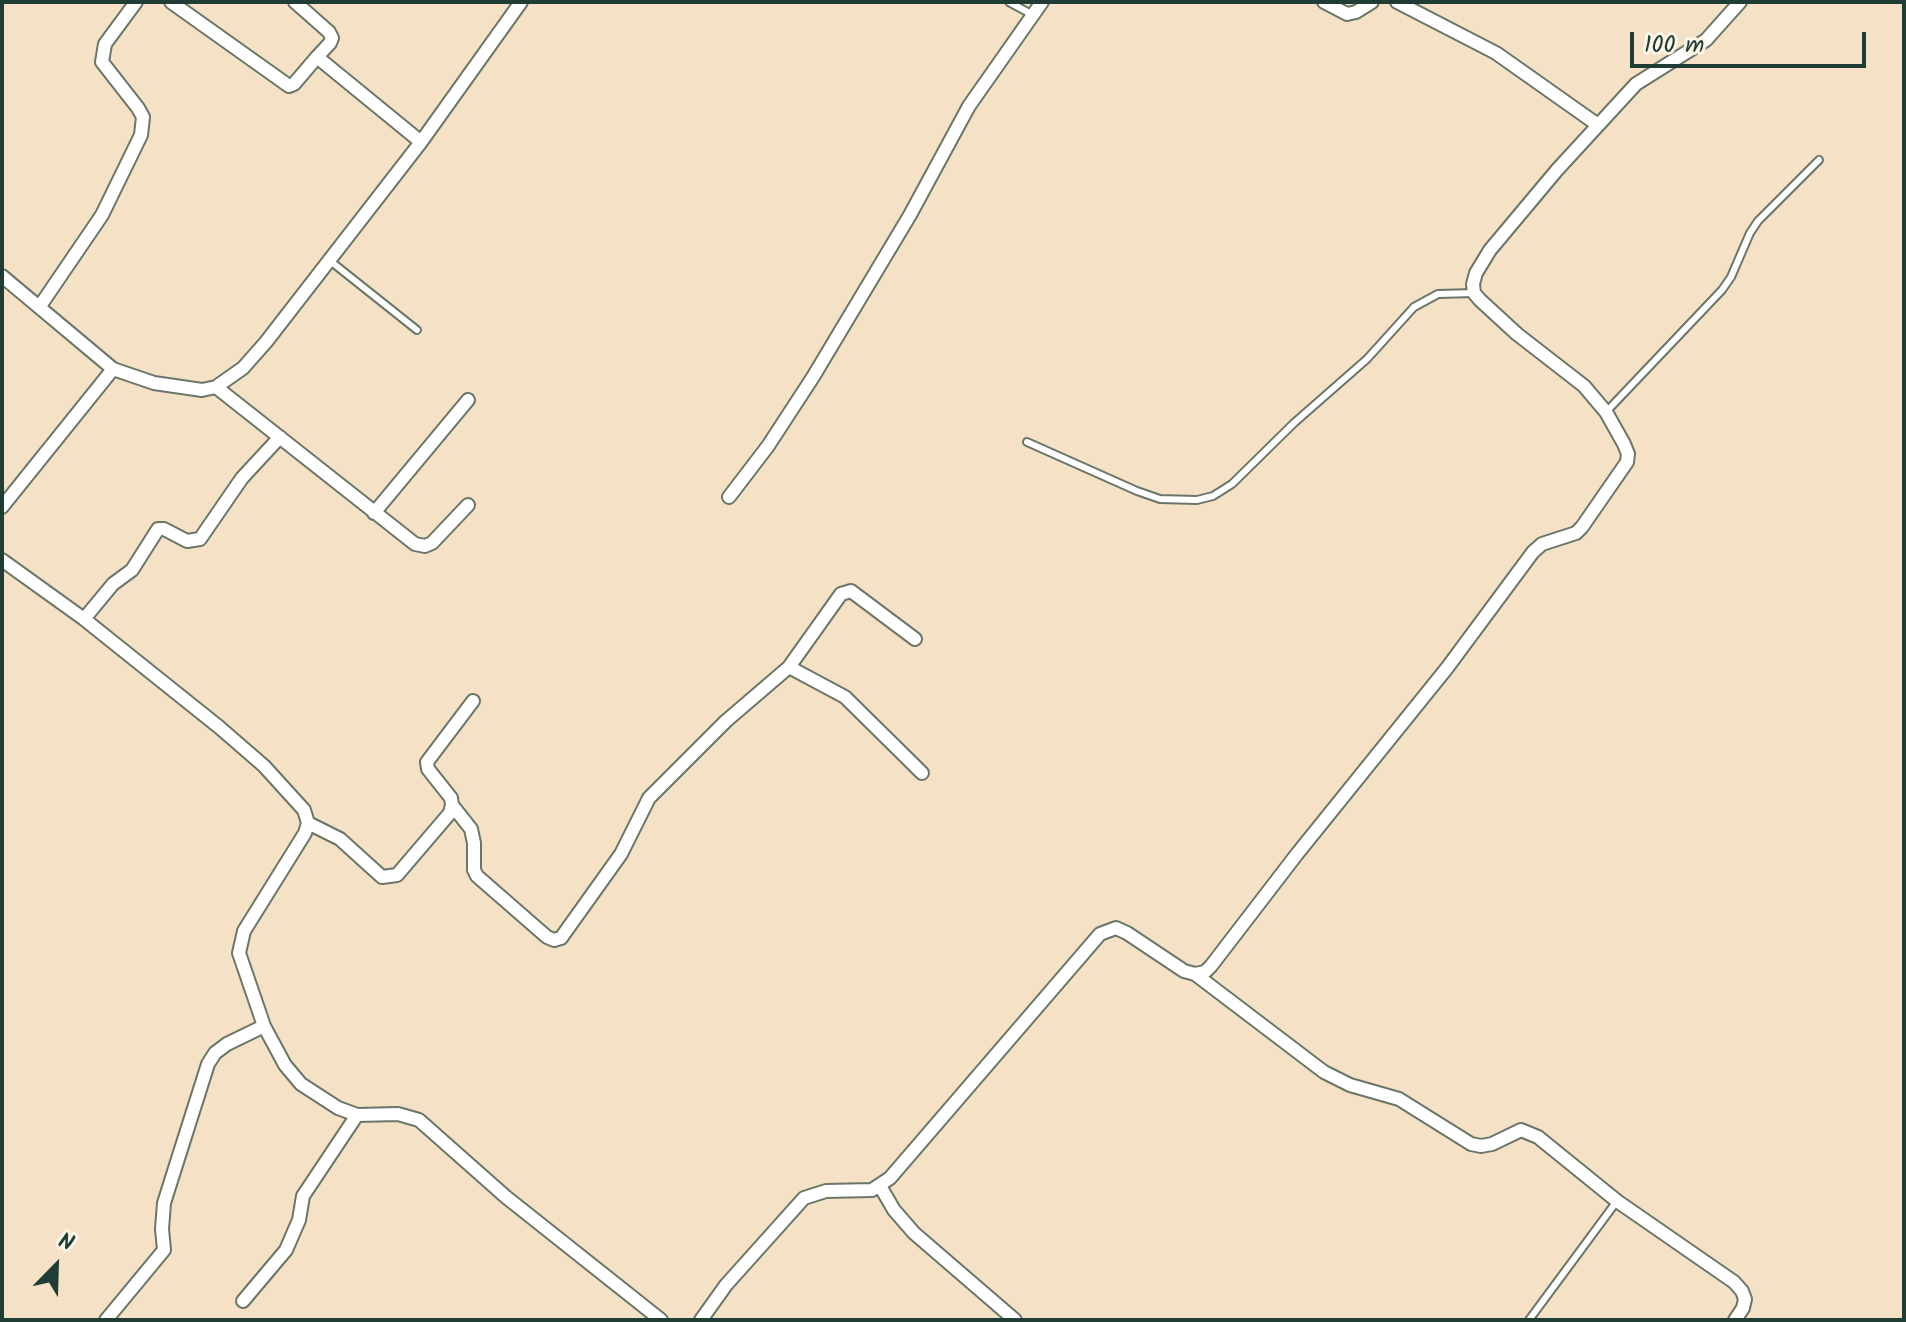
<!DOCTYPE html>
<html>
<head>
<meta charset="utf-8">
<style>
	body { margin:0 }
	#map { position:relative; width:1906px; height:1322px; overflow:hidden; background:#f4e1c6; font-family:Kalam,sans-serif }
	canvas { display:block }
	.frame { position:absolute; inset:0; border:4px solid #1f3d34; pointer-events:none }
	.north { position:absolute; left:16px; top:1226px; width:80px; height:80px; -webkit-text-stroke:6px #fcf5e5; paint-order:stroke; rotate:23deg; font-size:22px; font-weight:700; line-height:32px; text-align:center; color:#1f3d34 }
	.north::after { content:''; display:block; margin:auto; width:28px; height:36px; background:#1f3d34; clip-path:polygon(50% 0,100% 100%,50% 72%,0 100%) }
	.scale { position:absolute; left:1630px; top:32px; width:236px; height:36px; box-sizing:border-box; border:4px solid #1f3d34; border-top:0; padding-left:10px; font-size:24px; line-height:28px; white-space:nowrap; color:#1f3d34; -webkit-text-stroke:6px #fcf5e5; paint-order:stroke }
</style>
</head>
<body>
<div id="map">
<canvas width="1906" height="1322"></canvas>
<div class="frame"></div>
<div class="north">N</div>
<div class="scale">100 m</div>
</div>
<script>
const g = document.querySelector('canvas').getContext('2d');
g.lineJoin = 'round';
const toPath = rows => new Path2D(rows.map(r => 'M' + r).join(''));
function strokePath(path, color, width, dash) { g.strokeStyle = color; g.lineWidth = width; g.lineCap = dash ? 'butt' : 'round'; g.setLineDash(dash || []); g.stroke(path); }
const service = toPath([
	[1009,2,1033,15],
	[329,260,417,330],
	[1606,412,1722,290,1731,277,1750,233,1758,221,1819,160],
	[1027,442,1137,491,1160,499,1197,500,1213,496,1232,484,1294,423,1367,359,1414,307,1438,294,1474,293],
	[1529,1320,1617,1201]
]);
const minor = toPath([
	[171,2,289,86,294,84,317,57,421,142],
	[295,2,329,32,332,38,330,43,317,57],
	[1324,2,1347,14,1356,12,1372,2],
	[1397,2,1496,53,1598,125],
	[2,276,113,369,154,383,202,390,216,387,243,368,266,342,421,142,521,2],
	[40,306,102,215,141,135,143,117,138,108,102,62,105,44,136,2],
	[216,387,415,544,425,546,432,543,468,505],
	[729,497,768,446,813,377,910,215,969,106,1042,2],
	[2,507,113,369],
	[374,513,468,400],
	[2,560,84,619,219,727,264,766,304,810,308,823,305,833,244,931,239,953,264,1026,285,1065,301,1084,338,1108,357,1115,398,1114,419,1120,506,1197,661,1320],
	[84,619,113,584,132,570,158,529,164,529,187,541,200,539,242,478,280,437],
	[789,667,845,697,922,773],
	[452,805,471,829,474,843,474,870,477,876,547,937,554,940,561,938,621,854,649,798,726,721,789,667,841,594,851,591,915,639],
	[308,823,340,839,382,877,397,875,450,813,452,805,451,798,428,769,427,762,473,701],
	[1195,974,1324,1072,1350,1085,1399,1099,1471,1144,1481,1146,1492,1144,1521,1130,1538,1137,1617,1201,1734,1282,1742,1291,1745,1299,1743,1308,1735,1320],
	[880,1186,894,1210,914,1233,1015,1320],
	[243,1301,286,1250,299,1220,303,1196,357,1115],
	[106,1320,164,1250,162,1229,164,1203,208,1064,215,1053,227,1044,264,1026],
	[701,1320,726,1285,804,1198,826,1191,872,1190,890,1178,1100,934,1116,928,1127,933,1184,971,1195,974,1205,972,1211,966,1297,854,1447,668,1533,552,1542,544,1576,533,1582,527,1627,462,1628,454,1624,444,1606,412,1584,386,1517,334,1480,300,1474,293,1473,284,1476,273,1490,250,1557,170,1636,84,1706,40,1740,2]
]);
strokePath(service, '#6a7667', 10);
strokePath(minor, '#6a7667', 16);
strokePath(service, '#fff', 6);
strokePath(minor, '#fff', 12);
</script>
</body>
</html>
